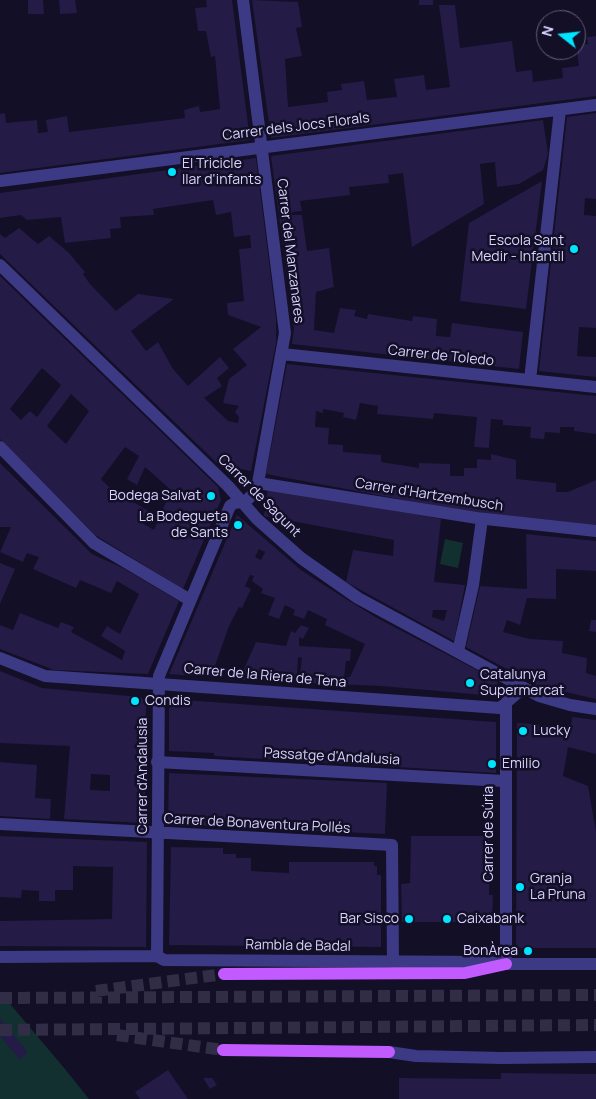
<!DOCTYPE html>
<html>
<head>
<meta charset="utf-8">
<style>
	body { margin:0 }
	#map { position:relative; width:596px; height:1099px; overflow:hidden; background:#130f26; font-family:Manrope,sans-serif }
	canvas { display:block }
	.north { position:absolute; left:536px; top:10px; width:50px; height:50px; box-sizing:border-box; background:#130f26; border:1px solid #625e7d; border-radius:50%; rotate:286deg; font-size:14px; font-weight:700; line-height:20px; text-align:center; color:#d9d4ff }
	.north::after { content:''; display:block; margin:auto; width:18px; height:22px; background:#00e5ff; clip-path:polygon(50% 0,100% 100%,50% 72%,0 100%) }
</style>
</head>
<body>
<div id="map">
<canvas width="596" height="1099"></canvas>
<div class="north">N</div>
</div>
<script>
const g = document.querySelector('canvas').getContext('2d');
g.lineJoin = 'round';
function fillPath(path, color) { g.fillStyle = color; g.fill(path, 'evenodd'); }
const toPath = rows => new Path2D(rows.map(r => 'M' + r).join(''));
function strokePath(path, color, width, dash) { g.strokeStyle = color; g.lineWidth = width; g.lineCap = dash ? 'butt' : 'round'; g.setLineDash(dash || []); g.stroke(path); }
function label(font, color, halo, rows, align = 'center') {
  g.font = font + ' Manrope,sans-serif'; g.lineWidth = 5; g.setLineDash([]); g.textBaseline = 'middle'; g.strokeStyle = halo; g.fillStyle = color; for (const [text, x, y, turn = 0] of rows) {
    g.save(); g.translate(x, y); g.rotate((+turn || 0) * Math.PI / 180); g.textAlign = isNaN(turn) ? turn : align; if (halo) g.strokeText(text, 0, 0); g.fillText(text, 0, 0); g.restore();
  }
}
fillPath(toPath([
	[445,539,463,543,458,568,440,564],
	[0,992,65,1069,89,1099,0,1099]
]), '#12302f');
fillPath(toPath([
	[28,0,43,0,44,14,28,14],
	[59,0,75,0,77,13,60,14],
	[206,0,232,0,250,140,0,173,0,114,5,113,6,123,37,120,38,133,48,132,46,120,67,116,69,132,185,118,184,110,199,106,200,112,220,109,215,56,211,57,206,31,198,31,195,8,207,7],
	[252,0,298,2,302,27,296,28,302,56,285,59,288,107,328,102,327,92,342,90,341,84,364,81,367,100,397,97,394,79,424,75,426,90,450,87,439,5,455,5,460,48,512,41,516,72,532,70,533,82,563,78,562,68,579,66,576,45,588,44,587,37,596,36,596,96,271,138],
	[419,0,433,0,433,5,419,5],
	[596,113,596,199,585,198,584,215,596,216,596,328,579,327,577,356,596,357,596,377,539,371,567,117],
	[543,120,548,154,543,170,519,184,497,187,495,162,480,164,484,204,412,247,403,173,388,175,389,183,349,187,350,195,300,201,302,211,292,212,292,215,302,215,307,251,329,248,334,287,316,292,314,330,334,333,340,308,356,310,354,316,367,319,368,314,412,321,413,316,437,319,436,336,450,337,452,323,523,332,519,369,292,344,294,328,271,156],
	[256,158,276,318,276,343,251,471,219,465,0,254,0,234,5,238,19,228,38,244,49,236,69,253,85,272,83,274,90,284,116,311,138,294,174,299,131,331,146,351,158,342,173,369,188,386,220,357,229,368,217,378,222,386,204,398,228,421,238,423,239,417,235,412,239,406,223,403,229,379,247,365,233,349,261,327,228,315,227,303,244,301,239,249,251,248,250,235,234,237,231,212,216,215,213,200,153,209,154,215,120,217,121,228,110,229,111,238,65,243,61,217,27,220,21,215,0,218,0,193],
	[542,181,526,309,460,301,469,223],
	[0,276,218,487,221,500,183,589,95,535,0,439],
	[42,368,61,385,37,417,30,411,21,420,10,409],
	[71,394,89,411,66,444,47,426],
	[125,447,139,456,127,479,137,485,145,467,171,490,154,530,142,523,148,511,108,486,101,479],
	[287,364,596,396,596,434,574,431,574,427,560,427,560,433,545,432,544,439,530,438,531,427,503,425,503,420,491,419,489,448,474,447,477,417,434,413,433,419,377,414,378,406,360,403,356,420,343,417,344,413,323,409,323,413,316,411,315,427,329,428,328,444,343,445,343,452,381,455,381,462,419,468,419,463,450,464,450,476,464,476,464,468,477,468,477,459,491,460,491,454,516,460,516,479,556,483,556,492,568,492,596,480,596,526,542,521,431,505,266,474],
	[0,463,92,554,123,568,179,601,148,674,54,670,0,649,0,625,13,630,20,613,58,628,61,622,74,627,71,632,122,660,125,651,101,636,107,626,120,634,139,594,117,581,111,593,80,580,76,588,33,569,39,557,27,553,23,562,0,552,11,527,0,527],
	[268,488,441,519,434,582,465,585,454,641,346,582,353,550,393,556,394,540,264,516],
	[433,610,447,610,444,621,432,617],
	[237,515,301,570,338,594,377,618,498,681,495,696,381,686,239,680,256,642,286,646,291,631,295,633,301,625,309,628,303,639,299,637,299,646,351,649,350,661,346,661,344,678,350,677,365,644,325,625,327,619,308,610,304,619,293,615,295,610,285,605,279,619,268,615,275,598,261,593,263,589,252,581,254,576,250,575,245,586,251,589,242,608,239,607,229,626,211,677,169,674],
	[259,549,265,552,261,560,255,557],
	[298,657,302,658,300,673,297,673],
	[526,534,596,541,596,571,556,569,556,599,527,598,520,625,507,620,503,632,530,639,563,641,562,653,587,658,586,673,596,676,596,699,536,685,466,647,480,586,527,589],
	[0,563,15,569,0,604],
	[591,620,596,620,596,632,589,631],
	[0,671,42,688,140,697,146,702,145,823,64,819,70,746,0,743],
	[91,774,110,775,110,791,90,790],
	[169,699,496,722,496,773,214,756,214,753,169,751],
	[572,717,596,720,596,754,568,747,563,776,588,786,596,832,596,948,516,948,517,723,571,727],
	[0,762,37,765,35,798,51,799,50,819,0,816],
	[169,773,387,783,385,834,168,824],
	[0,836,147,842,146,947,0,946,0,921,112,919,113,867,73,866,73,890,55,890,55,901,39,901,39,891,22,890,21,898,0,897],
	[411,836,490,836,489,895,493,895,492,922,402,922,401,884,410,883],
	[171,847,223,848,223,854,236,854,236,858,251,858,251,871,289,873,289,862,374,862,374,866,377,866,377,875,381,875,381,947,169,945],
	[0,1019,28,1052,20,1060,0,1036],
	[168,1070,188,1099,140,1099,135,1092],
	[501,1073,596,1074,596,1099,399,1099,399,1078,501,1079],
	[203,1078,212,1078,217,1085,210,1089]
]), '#241b47');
strokePath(toPath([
	[96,991,224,974],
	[0,998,596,995],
	[0,1030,596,1025],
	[117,1035,223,1050]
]), '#312d47', 12, [12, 6]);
strokePath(toPath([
	[258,483,477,518,596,531],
	[459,647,473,585,482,519],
	[157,762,504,781]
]), '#3d3a85', 12);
strokePath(toPath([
	[0,181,596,105],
	[0,265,228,486,257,519,301,558,358,598,539,696,570,705,596,709],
	[282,354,596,387],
	[530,380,560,110],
	[0,447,94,543,190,600],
	[0,658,45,676,500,708,523,688],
	[0,824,392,845,393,962],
	[157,956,159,676,230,506,236,502,244,503,253,494,258,483,285,333,243,0],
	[0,957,157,956,164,960,487,962,506,964,506,704]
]), '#3d3a85', 12);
strokePath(toPath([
	[506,964,596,964],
	[389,1052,416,1056,501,1058,596,1057]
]), '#3d3a85', 12);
strokePath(toPath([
	[224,974,465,973,506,964],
	[223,1050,389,1052]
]), '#c25bff', 12);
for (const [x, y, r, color] of [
	[172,172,5,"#00e5ff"],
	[574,249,5,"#00e5ff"],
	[211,496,5,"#00e5ff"],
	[238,525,5,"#00e5ff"],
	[470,683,5,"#00e5ff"],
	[135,701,5,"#00e5ff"],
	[523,731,5,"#00e5ff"],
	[492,764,5,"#00e5ff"],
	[520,887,5,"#00e5ff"],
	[409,919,5,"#00e5ff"],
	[447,919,5,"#00e5ff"],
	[528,951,5,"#00e5ff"]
]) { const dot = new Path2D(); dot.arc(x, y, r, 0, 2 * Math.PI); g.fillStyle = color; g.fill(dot); strokePath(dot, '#130f26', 2); }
label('14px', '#d9d4ff', '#130f26', [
	["Carrer dels Jocs Florals",296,127,-7],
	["Carrer del Manzanares",290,251,83],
	["Carrer de Toledo",441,356,6],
	["Carrer d'Hartzembusch",429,495,9],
	["Carrer de Sagunt",259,496,45],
	["Carrer de la Riera de Tena",265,676,5],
	["Passatge d'Andalusia",332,757,3],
	["Carrer d'Andalusia",143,776,-90],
	["Carrer de Bonaventura Pollés",257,824,3],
	["Carrer de Súria",489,834,-90],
	["Rambla de Badal",298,946,1]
]);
label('14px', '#d9d4ff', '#130f26', [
	["El Tricicle",182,164],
	["llar d'infants",182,180],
	["Escola Sant",564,241,"right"],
	["Medir - Infantil",564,257,"right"],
	["Bodega Salvat",201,496,"right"],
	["La Bodegueta",228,517,"right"],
	["de Sants",228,533,"right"],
	["Catalunya",480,675],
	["Supermercat",480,691],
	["Condis",145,701],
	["Lucky",533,731],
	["Emilio",502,764],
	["Granja",530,879],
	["La Pruna",530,895],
	["Bar Sisco",399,919,"right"],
	["Caixabank",457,919],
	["BonÀrea",518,951,"right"]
], 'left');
</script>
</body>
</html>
